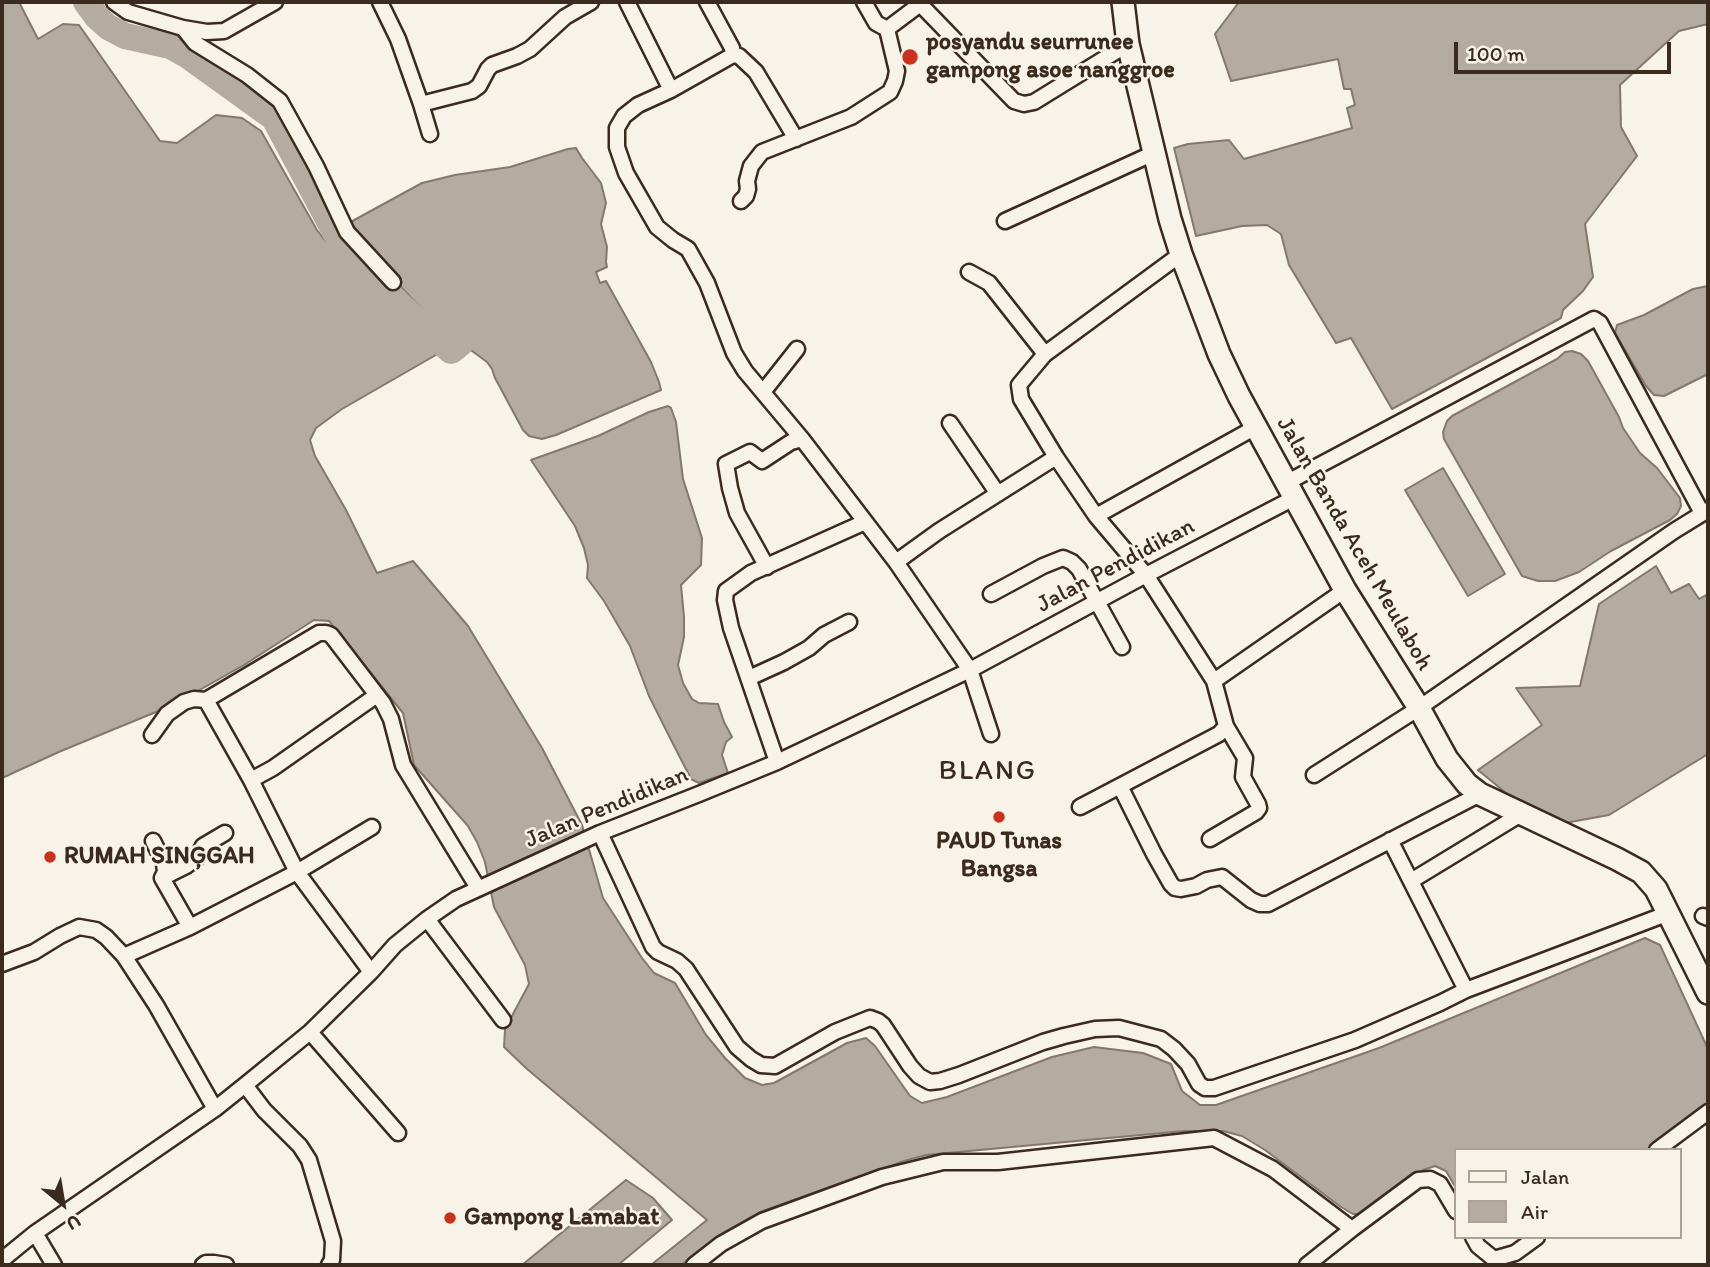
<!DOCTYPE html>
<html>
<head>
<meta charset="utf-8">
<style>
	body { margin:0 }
	#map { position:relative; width:1710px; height:1267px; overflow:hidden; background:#f7f3e8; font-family:Itim,sans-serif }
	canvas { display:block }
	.frame { position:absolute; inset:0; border:4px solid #3b2a1e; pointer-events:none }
	.legend { position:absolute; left:1454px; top:1148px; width:228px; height:91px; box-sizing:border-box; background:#f7f3e8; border:2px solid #aca397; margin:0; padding:9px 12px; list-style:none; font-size:21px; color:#3b2a1e }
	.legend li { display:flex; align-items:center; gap:14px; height:35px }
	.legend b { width:35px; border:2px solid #aca397 }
	.north { position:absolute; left:28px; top:1169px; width:70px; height:70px; -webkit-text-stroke:5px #f7f3e8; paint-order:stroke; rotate:150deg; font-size:19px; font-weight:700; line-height:28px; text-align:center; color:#3b2a1e }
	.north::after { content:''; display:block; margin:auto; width:24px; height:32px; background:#3b2a1e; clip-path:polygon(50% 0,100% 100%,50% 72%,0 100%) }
	.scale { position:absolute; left:1454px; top:42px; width:217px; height:32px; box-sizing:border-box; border:4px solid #3b2a1e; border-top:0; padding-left:9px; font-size:21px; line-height:24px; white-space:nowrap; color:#3b2a1e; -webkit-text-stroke:5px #f7f3e8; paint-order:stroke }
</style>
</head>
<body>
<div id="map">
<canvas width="1710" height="1267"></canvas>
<div class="frame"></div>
<ul class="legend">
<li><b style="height:9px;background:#f7f3e8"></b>Jalan</li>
<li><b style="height:19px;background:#b4aca0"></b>Air</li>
</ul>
<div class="north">U</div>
<div class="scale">100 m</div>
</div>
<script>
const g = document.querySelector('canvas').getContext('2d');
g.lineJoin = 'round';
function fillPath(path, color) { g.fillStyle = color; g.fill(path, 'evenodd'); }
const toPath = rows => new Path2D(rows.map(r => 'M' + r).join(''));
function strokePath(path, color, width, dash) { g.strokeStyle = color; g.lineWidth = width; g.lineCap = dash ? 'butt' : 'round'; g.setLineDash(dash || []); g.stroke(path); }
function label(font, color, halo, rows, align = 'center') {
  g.font = font + ' Itim,sans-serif'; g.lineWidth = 5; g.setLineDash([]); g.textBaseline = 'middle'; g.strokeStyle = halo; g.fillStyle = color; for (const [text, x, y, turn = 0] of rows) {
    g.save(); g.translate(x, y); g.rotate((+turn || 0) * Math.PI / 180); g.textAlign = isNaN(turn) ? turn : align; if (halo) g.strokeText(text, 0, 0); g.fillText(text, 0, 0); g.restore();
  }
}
const water = toPath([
	[2,2,19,2,38,39,63,24,79,25,160,141,177,143,216,115,242,118,261,131,317,230,345,266,441,352,342,409,316,428,310,440,315,456,346,510,377,573,413,561,468,626,542,748,582,825,603,898,642,958,654,973,675,983,706,1035,725,1058,745,1078,762,1085,774,1083,847,1043,866,1038,875,1046,910,1096,922,1103,947,1097,1052,1057,1094,1047,1143,1053,1171,1064,1182,1091,1200,1105,1216,1105,1379,1048,1645,938,1660,945,1708,1049,1708,1106,1646,1150,1456,1150,1456,1188,1446,1171,1435,1166,1423,1170,1361,1214,1353,1214,1341,1207,1265,1150,1242,1136,1223,1131,1184,1131,926,1155,904,1161,760,1212,723,1233,681,1265,651,1265,707,1220,527,1069,504,1047,505,1029,529,984,525,965,494,907,485,862,477,842,468,826,414,765,403,713,329,621,314,620,244,665,173,705,61,751,2,778,2,2],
	[1239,2,1708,2,1708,24,1679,31,1620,85,1621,127,1637,156,1585,224,1593,277,1583,291,1563,310,1561,318,1392,409,1351,338,1336,343,1289,265,1281,234,1267,225,1242,226,1196,236,1174,148,1188,144,1229,140,1244,159,1352,128,1347,108,1355,105,1351,89,1344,89,1338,59,1231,81,1215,34,1239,2],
	[576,148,582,158,601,183,606,203,601,224,607,247,606,262,607,267,596,272,600,283,606,281,651,362,659,382,661,390,556,435,542,439,529,436,523,430,495,378,492,369,487,362,453,337,422,309,395,281,347,224,422,183,455,175,510,167,568,149,576,148],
	[1708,286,1708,374,1664,396,1654,395,1646,386,1615,333,1617,325,1644,315,1693,289,1708,286],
	[1572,351,1581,354,1588,361,1619,417,1623,428,1640,453,1657,468,1680,498,1681,506,1677,514,1670,520,1611,551,1579,572,1555,581,1538,581,1522,576,1444,439,1443,432,1447,421,1452,416,1557,359,1565,352,1572,351],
	[668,406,671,408,676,422,683,479,702,538,701,565,681,585,684,617,684,637,678,665,683,683,692,699,699,703,718,704,724,722,732,737,726,742,722,755,728,773,699,783,691,779,668,734,649,696,630,646,604,601,587,578,588,565,584,548,575,526,531,460,598,436,649,412,668,406],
	[1443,468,1505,574,1468,596,1405,490,1443,468],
	[1656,566,1671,593,1689,584,1699,599,1708,594,1708,754,1609,815,1565,823,1523,807,1478,770,1542,725,1516,688,1580,686,1599,604,1656,566],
	[626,1180,653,1198,672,1220,618,1265,522,1265,626,1180]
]);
fillPath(water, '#b4aca0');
strokePath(water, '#84786c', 2);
strokePath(toPath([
	[86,2,97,17,108,27,125,36,170,46,188,56,274,118,338,238,353,258,400,305,451,351,461,343]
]), '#b4aca0', 26);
const minor = toPath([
	[114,2,128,12,183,28,207,32,224,31,275,2],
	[380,2,398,39,421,104],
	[627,2,671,90],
	[707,2,732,48,733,55,671,90,638,105,624,116,617,128,617,147,626,173,657,227,673,240,688,249,707,283,734,353,745,371,802,439,896,562,970,670,991,734],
	[864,2,876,23,887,29,923,2],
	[920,4,1014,101,1024,104,1034,102,1128,44],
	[183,28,195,43,247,75,280,101,316,166,347,232,393,282],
	[733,55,739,56,756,72,796,139],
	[430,134,421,104,472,91,479,86,488,69,492,65,517,56,530,49,565,17,591,2],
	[741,201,746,196,748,189,747,181,751,166,762,152,851,117,890,92,895,81,897,71,887,29],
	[1005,221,1154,153],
	[1181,254,1045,354,1019,385,1021,399,1056,457,1096,516,1146,575,1214,681,1345,590],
	[969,272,989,283,1045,354],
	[763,392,797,349],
	[950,423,998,494],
	[1286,483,1594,319,1600,323,1702,513],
	[1096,516,1256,427],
	[896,562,939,531,1056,457],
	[767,567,737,513,730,488,726,464,750,452,762,461,791,442,802,439],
	[991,594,1043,566,1063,558,1072,562,1079,569,1122,647],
	[749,678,784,662,809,648,824,635,849,622],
	[1214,681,1226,726,1219,734,1120,786,1154,854,1171,884,1175,888,1181,889,1196,886,1207,880,1222,877,1251,900,1260,904,1268,904,1480,794],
	[206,700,251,780,297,872,372,827],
	[152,735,167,714,184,702,194,699,206,700,319,633,326,633,331,635,383,703,391,719,403,765,478,888],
	[777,762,731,628,725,600,726,591,751,573,865,522],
	[1314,775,1419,708,1674,531,1708,510],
	[251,780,273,768,377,695],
	[1080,807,1120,786],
	[600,833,653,947,658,952,677,961,686,969,737,1047,751,1059,761,1065,775,1066,835,1032,870,1018,878,1021,883,1025,910,1066,919,1076,930,1082,940,1081,959,1075,1043,1042,1064,1036,1095,1029,1119,1028,1161,1039,1174,1049,1188,1064,1199,1084,1205,1088,1214,1088,1355,1040,1440,1003,1466,990,1669,913],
	[1210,839,1256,812,1259,808,1258,804,1243,777,1245,758,1226,726],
	[1390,840,1466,990],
	[153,841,164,863,165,872,162,878,190,927],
	[162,878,186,866,197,858,203,846,225,833],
	[1411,881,1521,814],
	[1703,916,1708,918],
	[427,919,503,1020],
	[124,956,190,927,297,872,371,972],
	[2,964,34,952,60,936,79,927,96,930,106,937,124,956,156,1005,215,1109],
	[310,1032,398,1133],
	[245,1085,264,1110,300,1146,309,1160,333,1241,332,1260,329,1265],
	[1657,1150,1708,1112],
	[35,1233,54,1265],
	[1473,1237,1478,1246,1494,1259,1515,1253,1537,1237],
	[2,1260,35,1233,215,1109,245,1085,310,1032,371,972,395,945,427,919,456,899,600,833,699,794,777,762,836,734,970,670,1146,575,1294,498],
	[203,1265,206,1263,214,1263,226,1265],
	[694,1265,721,1244,762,1221,882,1177,943,1162,998,1162,1214,1138,1273,1169,1352,1229,1418,1180,1430,1179,1440,1184,1456,1211],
	[1307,1265,1352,1229]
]);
const highway = toPath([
	[1123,2,1128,44,1170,219,1181,254,1219,354,1239,396,1345,590,1419,708,1447,759,1467,784,1480,794,1617,859,1641,872,1656,889,1708,993]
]);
strokePath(minor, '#3b2a1e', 19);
strokePath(highway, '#3b2a1e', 26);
strokePath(minor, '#f7f3e8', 14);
strokePath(highway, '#f7f3e8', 21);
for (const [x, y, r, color] of [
	[910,57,9,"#c8321e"],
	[999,817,7,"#c8321e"],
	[50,857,7,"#c8321e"],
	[450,1218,7,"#c8321e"]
]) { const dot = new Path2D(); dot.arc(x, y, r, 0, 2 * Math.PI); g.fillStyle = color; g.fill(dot); strokePath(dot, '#f7f3e8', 2.5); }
label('bold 24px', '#3b2a1e', '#f7f3e8', [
	["posyandu seurrunee",926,43],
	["gampong asoe nanggroe",926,71],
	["PAUD Tunas",999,842,"center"],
	["Bangsa",999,870,"center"],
	["RUMAH SINĢGAH",64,857],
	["Gampong Lamabat",464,1218]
], 'left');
label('24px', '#3b2a1e', '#f7f3e8', [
	["Jalan Banda Aceh Meulaboh",1354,544,60],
	["Jalan Pendidikan",1116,566,-28],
	["Jalan Pendidikan",607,808,-23]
]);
g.letterSpacing = '2px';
label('28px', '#3b2a1e', '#f7f3e8', [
	["BLANG",988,772]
]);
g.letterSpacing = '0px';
</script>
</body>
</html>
